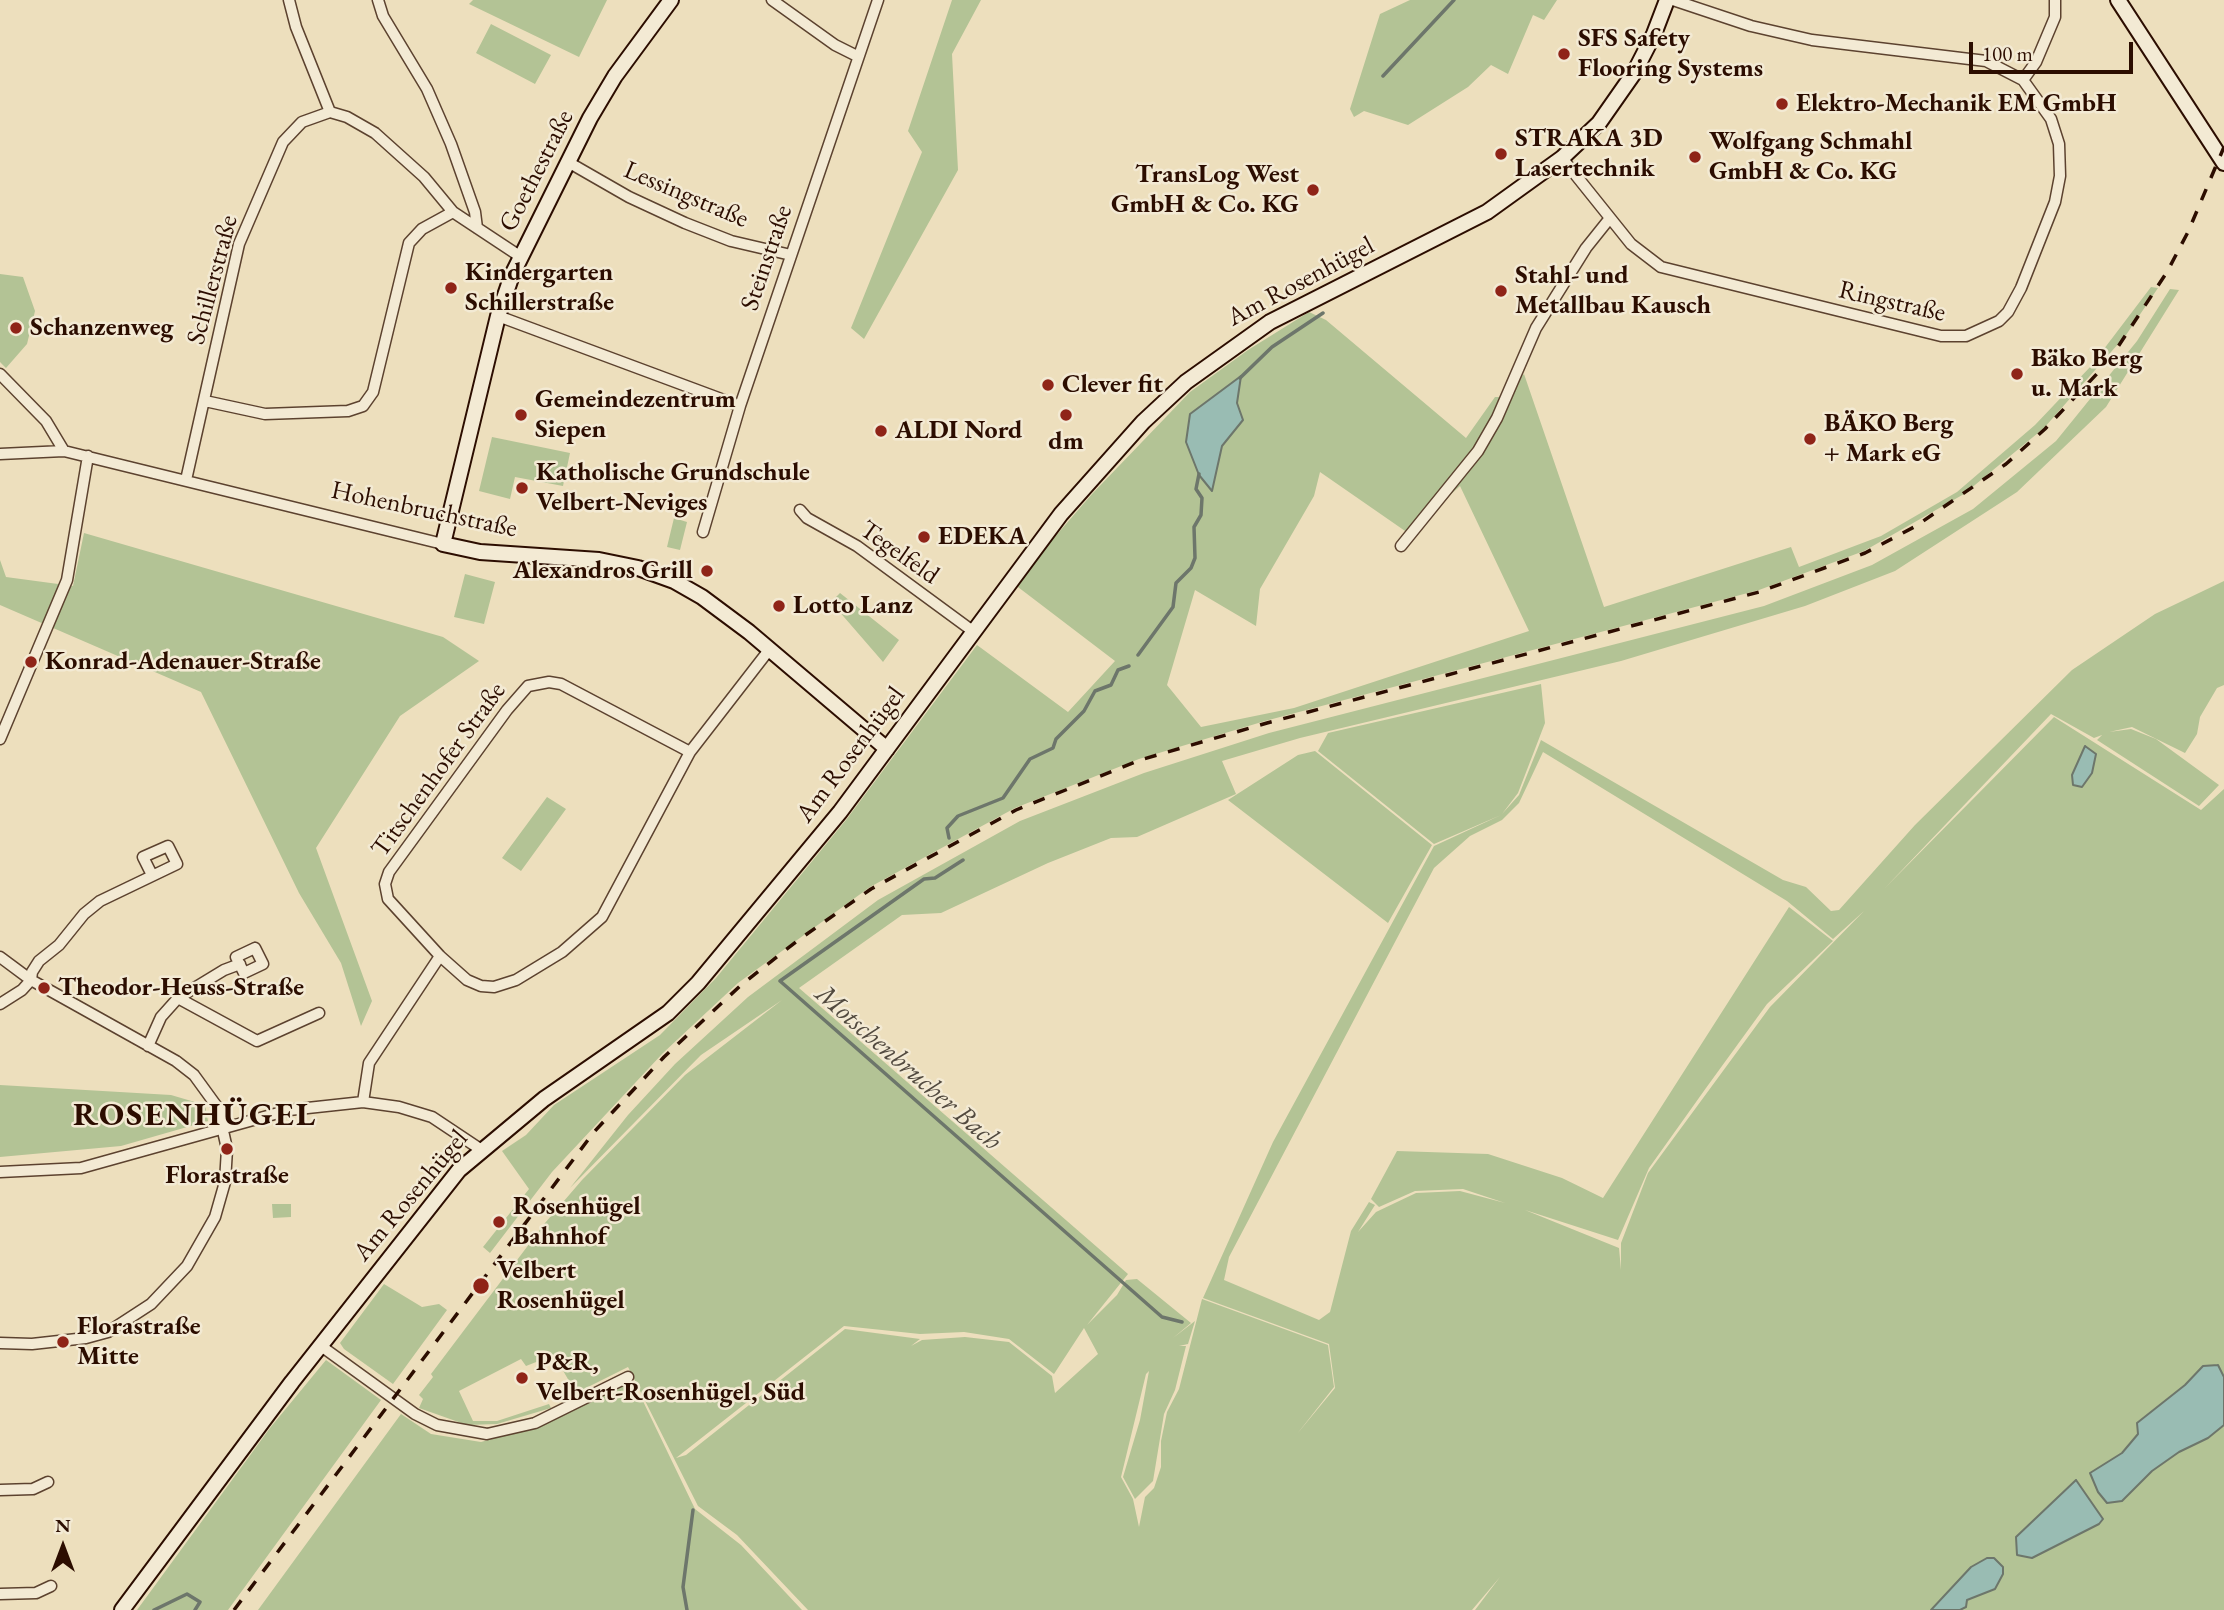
<!DOCTYPE html>
<html>
<head>
<meta charset="utf-8">
<style>
	body { margin:0 }
	#map { position:relative; width:2224px; height:1610px; overflow:hidden; background:#eddfbd; font-family:"EB Garamond",serif }
	canvas { display:block }
	.north { position:absolute; left:28px; top:1512px; width:70px; height:70px; -webkit-text-stroke:5px #f3ead4; paint-order:stroke; rotate:0deg; font-size:19px; font-weight:700; line-height:28px; text-align:center; color:#2c0d00 }
	.north::after { content:''; display:block; margin:auto; width:24px; height:32px; background:#2c0d00; clip-path:polygon(50% 0,100% 100%,50% 72%,0 100%) }
	.scale { position:absolute; left:1969px; top:42px; width:164px; height:32px; box-sizing:border-box; border:4px solid #2c0d00; border-top:0; padding-left:9px; font-size:21px; line-height:24px; white-space:nowrap; color:#2c0d00; -webkit-text-stroke:5px #f3ead4; paint-order:stroke }
</style>
</head>
<body>
<div id="map">
<canvas width="2224" height="1610"></canvas>
<div class="north">N</div>
<div class="scale">100 m</div>
</div>
<script>
const g = document.querySelector('canvas').getContext('2d');
g.lineJoin = 'round';
function fillPath(path, color) { g.fillStyle = color; g.fill(path, 'evenodd'); }
const toPath = rows => new Path2D(rows.map(r => 'M' + r).join(''));
function strokePath(path, color, width, dash) { g.strokeStyle = color; g.lineWidth = width; g.lineCap = dash ? 'butt' : 'round'; g.setLineDash(dash || []); g.stroke(path); }
function label(font, color, halo, rows, align = 'center') {
  g.font = font + ' "EB Garamond",serif'; g.lineWidth = 5; g.setLineDash([]); g.textBaseline = 'middle'; g.strokeStyle = halo; g.fillStyle = color; for (const [text, x, y, turn = 0] of rows) {
    g.save(); g.translate(x, y); g.rotate((+turn || 0) * Math.PI / 180); g.textAlign = isNaN(turn) ? turn : align; if (halo) g.strokeText(text, 0, 0); g.fillText(text, 0, 0); g.restore();
  }
}
fillPath(toPath([
	[473,0,607,0,579,57,469,4],
	[952,0,981,0,952,54,958,170,864,339,851,328,922,152,908,131],
	[1410,0,1557,0,1544,20,1533,15,1508,74,1491,65,1468,87,1408,125,1364,111,1354,117,1350,109,1380,14],
	[491,24,551,55,535,84,476,53],
	[0,274,23,277,35,311,27,344,6,368,0,362],
	[2151,287,2158,288,2126,335,2044,428,1964,494,1864,551,1759,590,1265,721,1139,759,1015,808,870,887,738,983,663,1053,552,1172,490,1253,483,1247,529,1189,502,1151,526,1135,554,1105,660,1035,716,978,846,820,977,645,1068,712,1115,661,1014,584,1092,494,1190,392,1248,350,1309,312,1326,320,1466,438,1495,397,1500,397,1524,374,1604,607,1791,547,1799,567,1881,536,1957,492,2035,425,2091,366],
	[1320,472,1408,533,1460,486,1529,631,1294,708,1201,727,1167,685,1195,590,1256,626,1260,589,1314,496],
	[2170,289,2179,290,2106,407,2017,492,1895,571,1805,606,1621,661,1300,738,1222,761,1236,794,1137,837,1111,838,1048,863,941,913,902,915,799,988,1128,1274,1087,1325,1117,1295,1126,1280,1137,1279,1191,1323,1173,1338,1195,1321,1188,1344,1179,1346,1186,1346,1175,1390,1164,1414,1153,1481,1135,1499,1123,1477,1140,1420,1149,1371,1146,1374,1121,1477,1133,1499,1139,1527,1145,1497,1154,1488,1161,1467,1161,1441,1167,1412,1179,1389,1202,1299,1328,1345,1334,1387,1297,1434,1335,1388,1329,1344,1203,1298,1273,1142,1434,846,1501,815,1434,844,1318,751,1328,733,1541,684,1545,723,1518,793,1502,814,1519,795,1541,740,1783,880,1806,887,1831,911,1839,910,1915,825,2072,670,2155,614,2224,581,2224,685,2217,688,2200,717,2197,734,2185,753,2132,727,2109,732,2131,729,2156,739,2219,785,2199,806,2097,740,2102,735,2094,738,2051,714,1884,889,2054,717,2201,810,2224,789,2224,1610,1475,1610,1500,1577,1472,1610,808,1610,737,1535,698,1506,628,1367,576,1393,554,1355,526,1366,521,1359,459,1391,473,1421,497,1421,549,1404,551,1408,497,1424,467,1425,419,1408,423,1399,419,1395,433,1377,431,1374,545,1223,582,1180,685,1075,782,1000,701,1055,570,1188,628,1115,675,1064,748,997,878,900,1020,821,1144,773,1269,733,1764,606,1872,565,1973,509,2056,441,2137,341],
	[1543,752,1787,901,1833,939,1864,911,1770,1007,1648,1173,1621,1243,1621,1270,1619,1248,1525,1210,1618,1240,1649,1168,1706,1088,1767,1004,1833,941,1789,907,1603,1198,1562,1178,1488,1154,1397,1151,1371,1199,1379,1207,1415,1191,1463,1189,1505,1203,1460,1191,1416,1193,1376,1212,1358,1232,1375,1205,1369,1202,1351,1231,1330,1312,1319,1320,1224,1280,1229,1257,1434,868,1470,836,1502,820,1519,803],
	[844,1326,920,1334,964,1332,1009,1339,1054,1374,1084,1328,1098,1354,1055,1393,1052,1376,1009,1342,965,1337,922,1340,911,1346,920,1339,845,1329,686,1455,676,1458],
	[492,437,570,453,563,486,515,477,510,499,479,491],
	[674,518,687,522,680,550,667,547],
	[84,533,443,637,479,661,400,716,316,848,372,1001,361,1026,341,963,299,893,201,692,0,605,0,560,6,577,73,586],
	[465,574,495,582,484,624,454,617],
	[840,593,899,640,883,662,831,602],
	[1315,751,1432,845,1388,923,1228,800,1298,755],
	[547,797,566,809,521,871,502,858],
	[0,1085,171,1095,205,1105,208,1121,121,1146,0,1157],
	[272,1204,291,1204,291,1217,273,1218],
	[384,1284,422,1307,439,1304,447,1310,393,1384,344,1349,340,1343],
	[326,1360,381,1400,228,1610,137,1610,270,1428],
	[625,1383,633,1386,641,1397,695,1509,741,1545,802,1610,258,1610,401,1414,431,1434,481,1442,550,1422]
]), '#b3c395');
const water = toPath([
	[1241,376,1237,403,1243,420,1222,446,1212,491,1199,475,1186,442,1190,414,1241,376],
	[2085,746,2096,754,2092,773,2082,787,2073,785,2072,775,2085,746],
	[2218,1365,2224,1377,2224,1425,2208,1438,2179,1452,2152,1471,2122,1501,2107,1503,2098,1492,2090,1473,2122,1453,2138,1434,2137,1423,2185,1385,2203,1366,2218,1365],
	[2076,1480,2103,1519,2099,1524,2032,1558,2017,1555,2016,1537,2076,1480],
	[1987,1558,1994,1558,2003,1567,2003,1574,1995,1589,1967,1600,1966,1607,1960,1610,1931,1610,1971,1567,1987,1558]
]);
fillPath(water, '#99bcb3');
strokePath(water, '#6d766b', 2);
strokePath(toPath([
	[1383,76,1454,0],
	[1240,378,1272,347,1323,313],
	[1138,655,1173,607,1176,583,1191,568,1195,558,1194,527,1201,515,1202,498,1196,489,1199,474],
	[949,838,947,828,958,816,1003,798,1030,759,1053,748,1056,739,1084,711,1095,691,1111,685,1118,670,1129,666],
	[963,860,935,878,924,879,780,981,1162,1317,1182,1322],
	[154,1610,187,1594,200,1602,195,1610],
	[687,1610,683,1587,693,1510]
]), '#6d766b', 3.5);
const street = toPath([
	[289,0,296,27,330,112],
	[378,0,383,16,427,89,451,144,475,212,477,228],
	[772,0,835,45,857,56],
	[2023,80,2036,62,2055,17,2055,0],
	[1562,158,1631,244,1661,267,1941,336,1966,336,1999,321,2008,312,2021,288,2055,202,2060,176,2059,144,2051,119,2023,80,1986,61,1812,40,1751,26,1673,0],
	[568,162,629,197,685,223,731,241,791,255],
	[498,316,740,406],
	[0,374,46,421,64,451,443,544],
	[205,401,265,414,348,411,363,406,373,392,409,243,422,229,453,212],
	[0,454,64,451],
	[186,480,239,244,283,142,302,122,330,112,347,117,375,133,424,177,453,212,521,257],
	[800,510,807,518,857,546,974,632],
	[703,532,740,406,878,0],
	[1401,546,1478,451,1497,418,1536,328,1586,248,1610,218],
	[0,739,67,580,88,456],
	[690,752,561,684,549,682,528,686,507,710,389,872,385,884,388,899,440,956,467,980,481,986,494,987,516,980,562,952,602,917,690,752,769,650],
	[255,948,263,964,244,973,236,957,255,948],
	[0,957,31,980,176,1061,194,1075,218,1108,227,1149,225,1182,215,1217,187,1266,151,1304,108,1332,86,1338,32,1344,0,1343],
	[178,998,257,1041,319,1013],
	[0,1004,22,990,31,980,32,972,39,961,59,945,84,914,100,901,177,864,168,846,143,857,152,875],
	[148,1046,161,1017,178,998,224,970,240,964],
	[363,1102,369,1063,440,956],
	[0,1172,81,1168,289,1110,363,1102,399,1107,432,1117,480,1149],
	[321,1346,415,1414,437,1425,487,1434,535,1423,628,1377],
	[0,1490,33,1489,48,1482],
	[0,1594,36,1593,51,1586]
]);
const secondary = toPath([
	[671,0,615,76,590,118,512,275,498,316,443,544,480,552,599,560,638,568,674,581,702,597,749,632,887,749],
	[2118,0,2224,163],
	[122,1610,292,1382,459,1170,544,1099,668,1013,698,983,840,812,1061,514,1143,422,1186,382,1270,322,1487,212,1562,158,1599,123,1634,73,1654,34,1667,0]
]);
strokePath(street, '#5c422f', 13);
strokePath(secondary, '#2c0d00', 18);
strokePath(street, '#f3ead4', 10);
strokePath(secondary, '#f3ead4', 14);
strokePath(toPath([
	[234,1610,594,1132,664,1057,740,986,797,941,871,889,1016,810,1140,760,1267,723,1759,592,1865,553,1916,526,2006,464,2045,429,2108,362,2167,272,2188,232,2224,147]
]), '#2c0d00', 3.5, [12, 12]);
for (const [x, y, r, color] of [
	[1564,54,7,"#8f2418"],
	[1782,104,7,"#8f2418"],
	[1501,154,7,"#8f2418"],
	[1695,157,7,"#8f2418"],
	[1313,190,7,"#8f2418"],
	[451,288,7,"#8f2418"],
	[1501,291,7,"#8f2418"],
	[16,328,7,"#8f2418"],
	[2017,374,7,"#8f2418"],
	[1048,385,7,"#8f2418"],
	[521,415,7,"#8f2418"],
	[1066,415,7,"#8f2418"],
	[881,431,7,"#8f2418"],
	[1810,439,7,"#8f2418"],
	[522,488,7,"#8f2418"],
	[924,537,7,"#8f2418"],
	[707,571,7,"#8f2418"],
	[779,606,7,"#8f2418"],
	[31,662,7,"#8f2418"],
	[44,988,7,"#8f2418"],
	[227,1149,7,"#8f2418"],
	[499,1222,7,"#8f2418"],
	[481,1286,9,"#8f2418"],
	[63,1342,7,"#8f2418"],
	[522,1378,7,"#8f2418"]
]) { const dot = new Path2D(); dot.arc(x, y, r, 0, 2 * Math.PI); g.fillStyle = color; g.fill(dot); strokePath(dot, '#f3ead4', 2.5); }
label('bold 26px', '#2c0d00', '#f3ead4', [
	["SFS Safety",1578,39],
	["Flooring Systems",1578,69],
	["Elektro-Mechanik EM GmbH",1796,104],
	["STRAKA 3D",1515,139],
	["Lasertechnik",1515,169],
	["Wolfgang Schmahl",1709,142],
	["GmbH & Co. KG",1709,172],
	["TransLog West",1299,175,"right"],
	["GmbH & Co. KG",1299,205,"right"],
	["Kindergarten",465,273],
	["Schillerstraße",465,303],
	["Stahl- und",1515,276],
	["Metallbau Kausch",1515,306],
	["Schanzenweg",30,328],
	["Bäko Berg",2031,359],
	["u. Mark",2031,389],
	["Clever fit",1062,385],
	["Gemeindezentrum",535,400],
	["Siepen",535,430],
	["BÄKO Berg",1824,424],
	["+ Mark eG",1824,454],
	["ALDI Nord",895,431],
	["dm",1066,442,"center"],
	["Katholische Grundschule",536,473],
	["Velbert-Neviges",536,503],
	["EDEKA",938,537],
	["Alexandros Grill",693,571,"right"],
	["Lotto Lanz",793,606],
	["Konrad-Adenauer-Straße",45,662],
	["Theodor-Heuss-Straße",58,988],
	["Florastraße",227,1176,"center"],
	["Rosenhügel",513,1207],
	["Bahnhof",513,1237],
	["Velbert",497,1271],
	["Rosenhügel",497,1301],
	["Florastraße",77,1327],
	["Mitte",77,1357],
	["P&R,",536,1363],
	["Velbert-Rosenhügel, Süd",536,1393]
], 'left');
label('26px', '#2c0d00', '#f3ead4', [
	["Goethestraße",537,171,-63],
	["Lessingstraße",686,195,23],
	["Steinstraße",767,258,-71],
	["Schillerstraße",213,280,-75],
	["Am Rosenhügel",1301,282,-28],
	["Ringstraße",1892,302,13],
	["Hohenbruchstraße",424,510,12],
	["Tegelfeld",899,553,35],
	["Am Rosenhügel",851,755,-53],
	["Titschenhofer Straße",439,770,-54],
	["Am Rosenhügel",411,1196,-50]
]);
label('italic 28px', '#524a3f', '#f3ead4', [
	["Motschenbrucher Bach",908,1068,41]
]);
g.letterSpacing = '2px';
label('bold 33px', '#2c0d00', '#f3ead4', [
	["ROSENHÜGEL",195,1116]
]);
g.letterSpacing = '0px';
</script>
</body>
</html>
